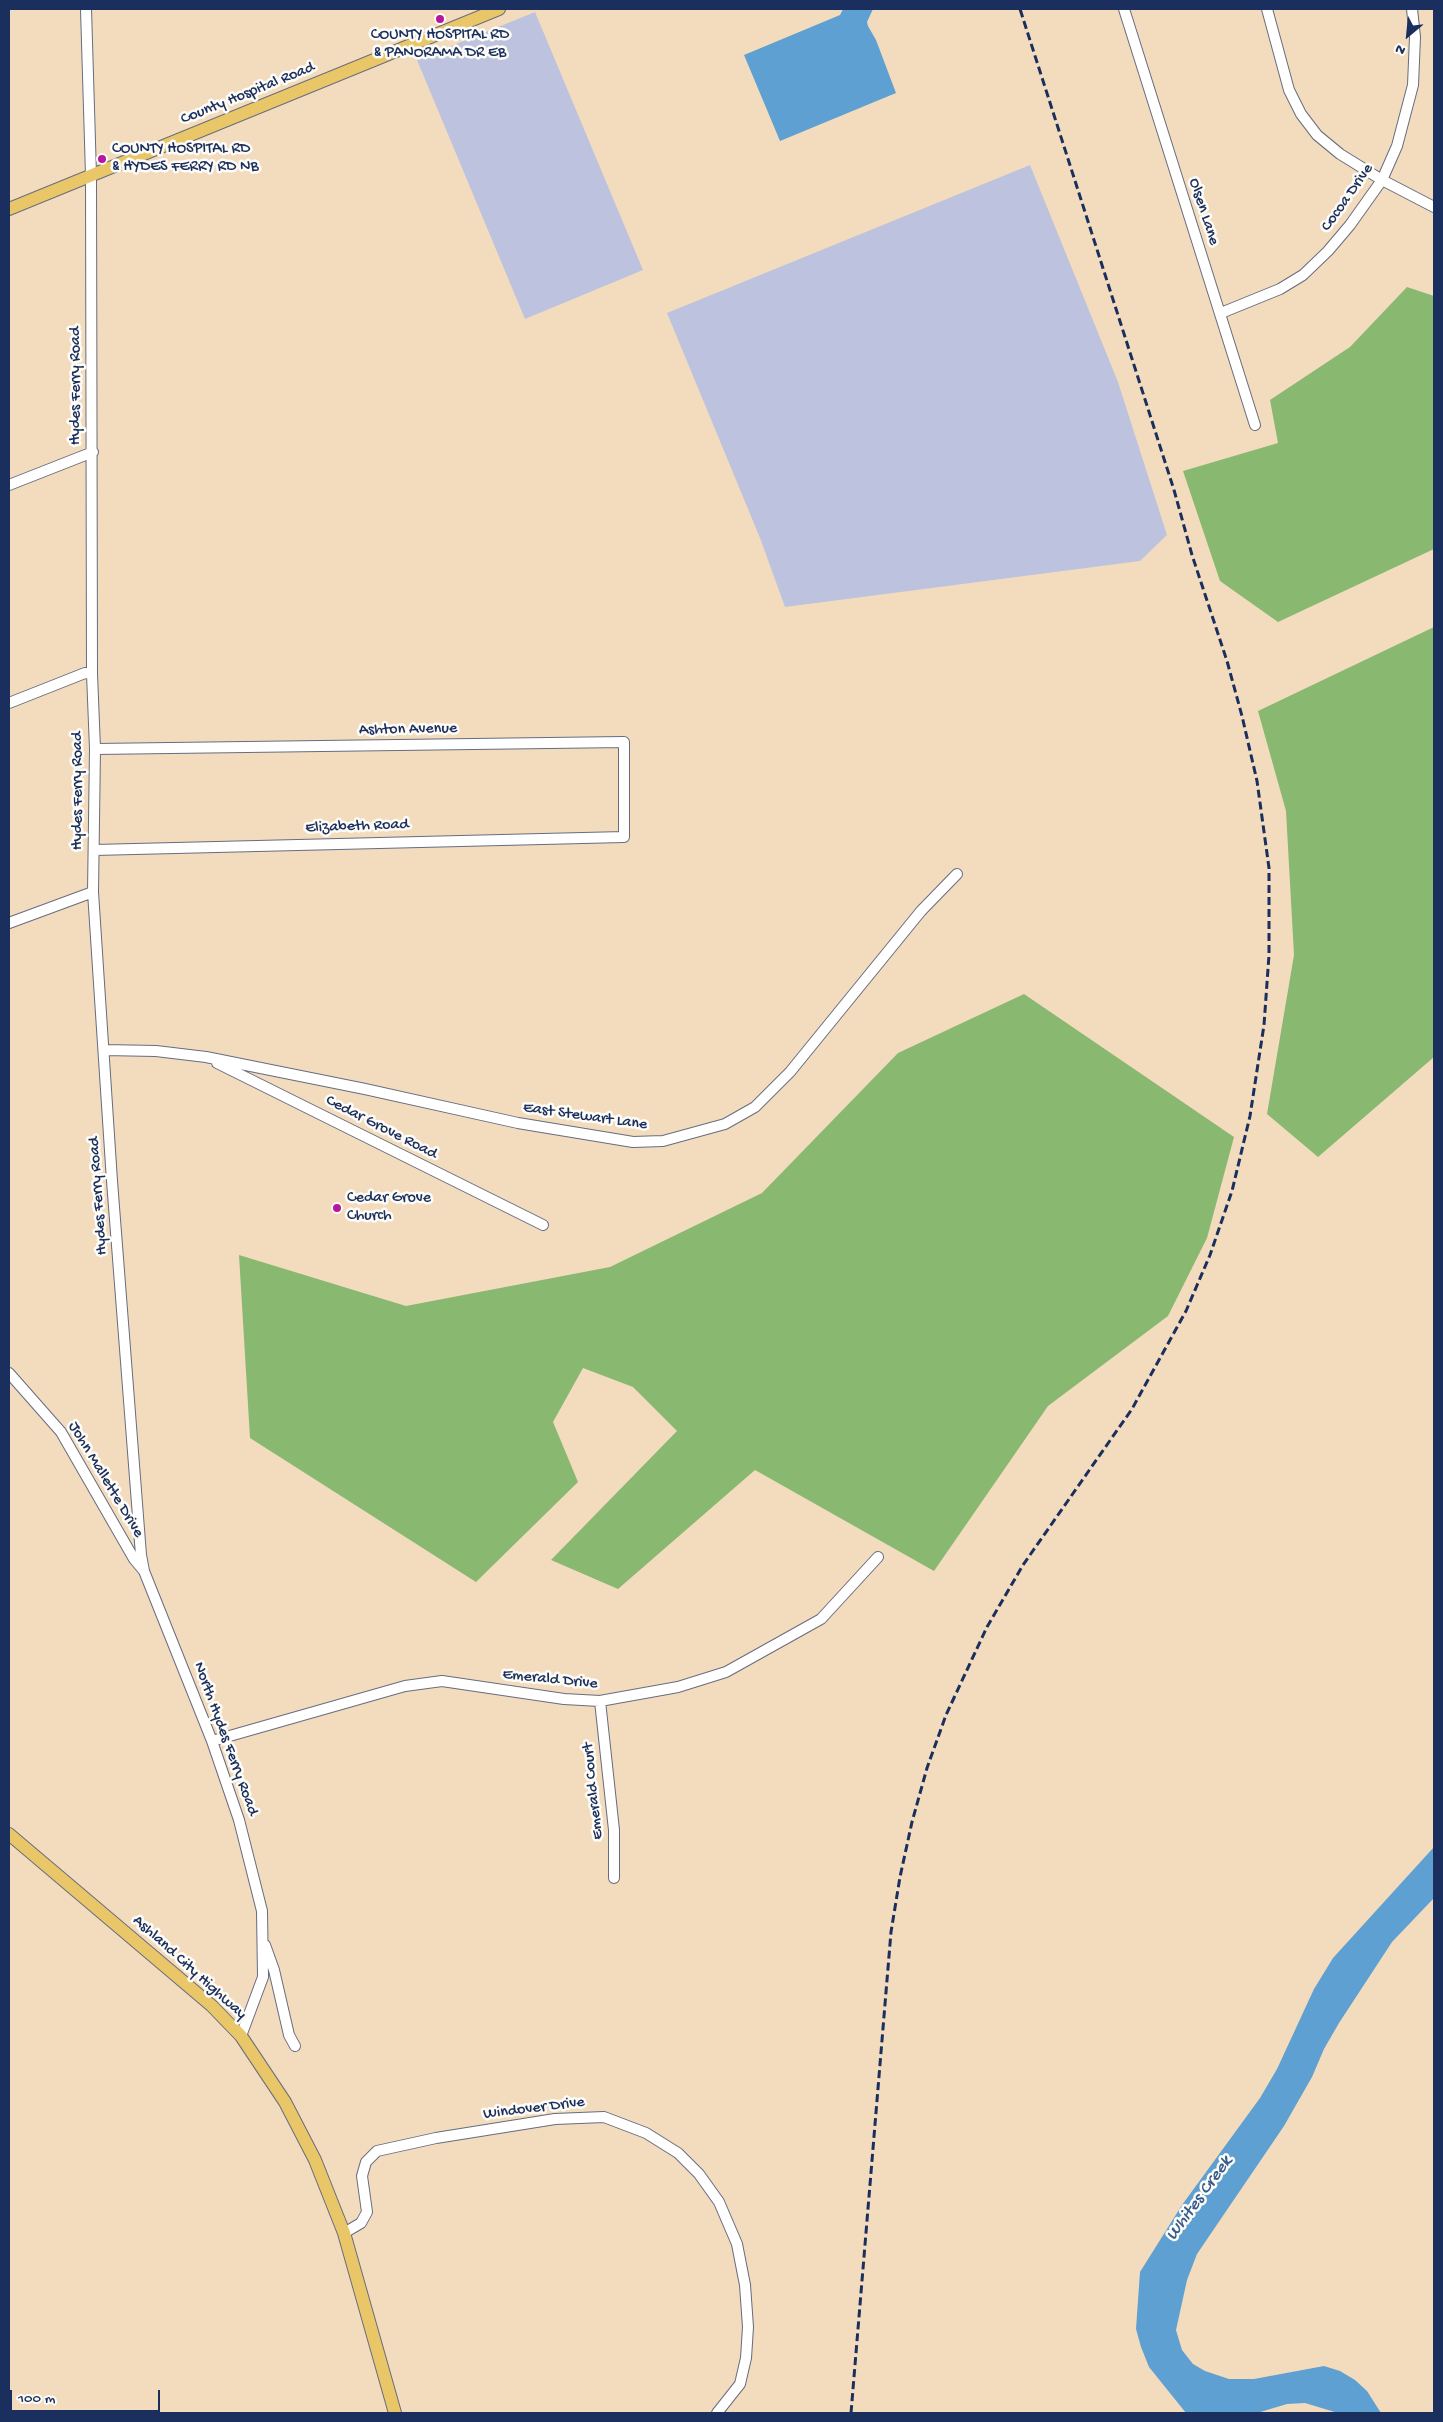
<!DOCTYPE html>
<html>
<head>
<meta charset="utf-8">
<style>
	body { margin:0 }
	#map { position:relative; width:1443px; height:2422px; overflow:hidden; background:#f3dcbd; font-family:"Gochi Hand",sans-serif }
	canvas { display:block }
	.frame { position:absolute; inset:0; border:10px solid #1b2f5e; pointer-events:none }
	.north { position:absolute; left:1383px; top:10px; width:50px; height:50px; -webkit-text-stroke:4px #fdfcf7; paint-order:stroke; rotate:208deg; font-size:14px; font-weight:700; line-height:20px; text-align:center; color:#1b2f5e }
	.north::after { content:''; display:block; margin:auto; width:18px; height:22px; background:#1b2f5e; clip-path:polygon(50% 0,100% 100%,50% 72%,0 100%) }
	.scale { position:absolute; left:10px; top:2390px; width:150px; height:22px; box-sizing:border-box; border:2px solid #1b2f5e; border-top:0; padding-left:6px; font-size:15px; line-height:18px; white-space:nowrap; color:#1b2f5e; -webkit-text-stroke:4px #fdfcf7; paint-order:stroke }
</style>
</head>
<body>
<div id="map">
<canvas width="1443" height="2422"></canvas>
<div class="frame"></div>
<div class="north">N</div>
<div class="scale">100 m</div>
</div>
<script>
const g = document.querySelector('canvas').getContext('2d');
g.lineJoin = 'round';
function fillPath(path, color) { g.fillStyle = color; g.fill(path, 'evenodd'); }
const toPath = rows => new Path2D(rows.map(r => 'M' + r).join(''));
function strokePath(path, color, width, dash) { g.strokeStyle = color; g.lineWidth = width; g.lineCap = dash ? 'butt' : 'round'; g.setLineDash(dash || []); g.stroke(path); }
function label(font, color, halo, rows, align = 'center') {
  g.font = font + ' "Gochi Hand",sans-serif'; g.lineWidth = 5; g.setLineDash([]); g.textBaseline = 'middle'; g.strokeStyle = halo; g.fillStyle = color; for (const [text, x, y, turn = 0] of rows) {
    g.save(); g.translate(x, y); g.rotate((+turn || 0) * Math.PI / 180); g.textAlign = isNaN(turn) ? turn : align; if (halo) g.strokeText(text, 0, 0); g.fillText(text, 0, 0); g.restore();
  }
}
fillPath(toPath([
	[535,12,643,270,525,319,417,60],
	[1030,165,1118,382,1167,535,1140,561,785,607,760,538,667,313]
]), '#bdc3de');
fillPath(toPath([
	[1407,287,1434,296,1434,549,1278,622,1220,581,1183,471,1278,443,1270,400,1350,347],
	[1434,627,1434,1057,1318,1157,1267,1114,1294,955,1286,811,1258,711],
	[1024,994,1234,1137,1207,1238,1168,1316,1048,1406,934,1571,755,1470,618,1589,551,1560,677,1431,633,1387,583,1368,553,1422,578,1482,476,1582,250,1438,239,1255,406,1306,610,1267,762,1193,898,1053]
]), '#89b871');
fillPath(toPath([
	[843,9,873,9,867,22,868,26,876,40,896,93,780,141,744,55,840,15],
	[1434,1847,1434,1898,1392,1942,1339,2023,1324,2049,1312,2077,1284,2126,1197,2254,1187,2280,1176,2330,1182,2350,1193,2364,1205,2371,1229,2379,1254,2379,1324,2366,1340,2371,1355,2380,1367,2391,1381,2413,1338,2413,1305,2403,1287,2404,1257,2413,1186,2413,1149,2367,1141,2347,1136,2329,1140,2272,1182,2205,1260,2098,1277,2069,1314,1989,1333,1958]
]), '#5ea0d2');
const minor = toPath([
	[86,9,91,175,92,674,95,749,93,892,112,1181,141,1555,144,1571],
	[1124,9,1255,425],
	[1267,9,1289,90,1301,114,1317,135,1340,154,1382,180,1434,207],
	[1221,313,1280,289,1303,275,1328,251,1350,225,1382,180,1397,146,1413,85,1415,37,1412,9],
	[9,485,93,452],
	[9,703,85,673,92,674],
	[94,850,624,837,624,742,95,749],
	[9,923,93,892],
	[104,1050,156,1051,206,1057,365,1089,518,1123,633,1142,663,1141,725,1124,755,1107,790,1072,921,911,957,874],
	[217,1063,543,1225],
	[9,1373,61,1432,134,1559,144,1571,212,1741,239,1820,262,1911,263,1977,241,2036],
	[600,1701,614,1830,614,1878],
	[212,1741,405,1686,442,1681,564,1699,600,1701,678,1687,726,1672,821,1619,878,1557],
	[265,1945,274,1970,289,2035,295,2046],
	[344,2233,361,2223,367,2212,362,2176,366,2162,377,2151,436,2138,555,2119,604,2117,646,2133,678,2153,699,2174,719,2202,737,2244,745,2285,748,2327,746,2358,740,2384,717,2413]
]);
const major = toPath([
	[9,209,499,9],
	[9,1834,212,2006,241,2036,285,2102,315,2160,344,2233,395,2413]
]);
strokePath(minor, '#676c7f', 12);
strokePath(major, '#676c7f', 14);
strokePath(minor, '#fff', 10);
strokePath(major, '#e9c769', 12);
strokePath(toPath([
	[851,2413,891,1932,900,1877,912,1822,927,1768,946,1715,987,1627,1023,1565,1132,1409,1186,1311,1210,1255,1232,1191,1250,1116,1264,1025,1269,955,1269,868,1257,781,1242,716,1227,661,1192,555,1174,490,1020,9]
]), '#1b2f5e', 3, [8, 4]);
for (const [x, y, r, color] of [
	[440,19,5,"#b5179e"],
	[102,159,5,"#b5179e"],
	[337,1208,5,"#b5179e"]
]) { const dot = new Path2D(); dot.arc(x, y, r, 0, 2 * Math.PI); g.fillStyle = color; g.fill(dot); strokePath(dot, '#fdfcf7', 2); }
label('16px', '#1b2f5e', '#fdfcf7', [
	["COUNTY HOSPITAL RD",440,36,"center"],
	["& PANORAMA DR EB",440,54,"center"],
	["COUNTY HOSPITAL RD",112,150],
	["& HYDES FERRY RD NB",112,168],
	["Cedar Grove",347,1199],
	["Church",347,1217]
], 'left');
label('16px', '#1b2f5e', '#fdfcf7', [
	["County Hospital Road",248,94,-22],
	["Cocoa Drive",1348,198,-55],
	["Olsen Lane",1203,212,72],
	["Hydes Ferry Road",77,386,-90],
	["Ashton Avenue",408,730,-1],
	["Hydes Ferry Road",79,791,-90],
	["Elizabeth Road",357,827,-2],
	["East Stewart Lane",585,1117,8],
	["Cedar Grove Road",381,1128,27],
	["Hydes Ferry Road",99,1196,-94],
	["John Mallette Drive",105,1480,59],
	["Emerald Drive",550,1680,6],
	["North Hydes Ferry Road",225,1739,70],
	["Emerald Court",594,1791,-96],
	["Ashland City Highway",189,1968,42],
	["Windover Drive",534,2109,-7]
]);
label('italic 18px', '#365c8c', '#fdfcf7', [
	["Whites Creek",1200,2199,-54]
]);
</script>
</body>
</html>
